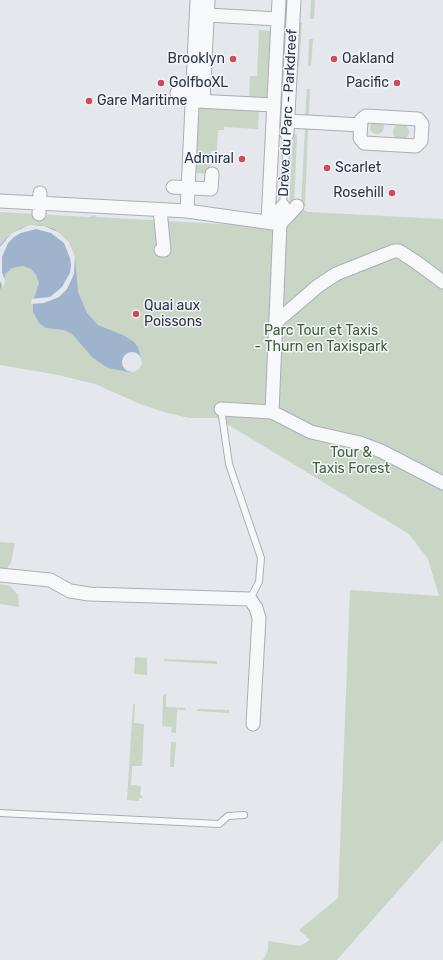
<!DOCTYPE html>
<html>
<head>
<meta charset="utf-8">
<style>
	body { margin:0 }
	canvas { display:block; background:#e4e7ec }
</style>
</head>
<body>
<canvas width="443" height="960"></canvas>
<script>
const g = document.querySelector('canvas').getContext('2d');
g.lineJoin = 'round';
function fillPath(path, color) { g.fillStyle = color; g.fill(path, 'evenodd'); }
const toPath = rows => new Path2D(rows.map(r => 'M' + r).join(''));
function strokePath(path, color, width, dash) { g.strokeStyle = color; g.lineWidth = width; g.lineCap = dash ? 'butt' : 'round'; g.setLineDash(dash || []); g.stroke(path); }
function label(font, color, halo, rows, align = 'center') {
  g.font = font + ' Rubik,sans-serif'; g.lineWidth = 3; g.setLineDash([]); g.textBaseline = 'middle'; g.strokeStyle = halo; g.fillStyle = color; for (const [text, x, y, turn = 0] of rows) {
    g.save(); g.translate(x, y); g.rotate((+turn || 0) * Math.PI / 180); g.textAlign = isNaN(turn) ? turn : align; if (halo) g.strokeText(text, 0, 0); g.fillText(text, 0, 0); g.restore();
  }
}
fillPath(toPath([
	[311,0,315,0,314,19,310,19],
	[298,23,302,23,299,67,296,66],
	[259,30,274,31,270,101,249,100,250,76,257,76],
	[309,39,313,39,311,66,308,66],
	[307,89,310,89,309,116,305,116],
	[196,106,259,109,258,129,224,127,224,130,218,130,217,151,211,151,210,174,192,173],
	'370 127a7 7 0 1 1 14 0a7 7 0 1 1-14 0Z',
	'393 132a8 8 0 1 1 16 0a8 8 0 1 1-16 0Z',
	[305,128,308,128,305,207,301,206],
	[276,134,280,134,276,205,273,205],
	[293,134,297,135,294,206,308,212,443,219,443,840,337,960,263,960,268,950,268,941,300,946,310,940,299,930,338,898,350,590,439,596,428,559,409,534,217,418,189,418,164,412,140,404,95,384,58,375,0,365,0,212,89,217,95,215,96,217,275,227,289,206],
	[0,542,15,543,11,563,7,568,0,570],
	[0,584,10,586,18,595,19,607,0,604],
	[135,657,147,658,147,675,134,674],
	[164,659,217,661,217,664,164,661],
	[166,693,166,707,185,708,185,710,177,710,176,733,171,732,172,727,162,726,163,696],
	[133,704,135,704,134,723,144,724,142,766,132,766,132,770,131,785,141,786,140,794,143,798,139,798,139,801,127,800],
	[198,709,229,710,229,713,197,711],
	[171,742,176,742,174,767,170,767]
]), '#c9d6c5');
fillPath(toPath([
	[40,225,54,229,69,242,75,256,78,292,87,313,98,325,125,336,134,342,138,347,142,362,137,370,129,372,108,368,93,358,72,334,64,330,46,328,39,323,33,312,33,302,39,283,36,275,31,269,23,266,12,268,6,273,0,290,0,245,12,233,21,228]
]), '#9fb4cc');
fillPath(toPath([
	[30,225,44,226,58,232,69,242,75,256,74,274,67,289,59,297,44,303,31,304,32,299,50,297,62,287,70,273,71,265,70,258,64,243,51,233,36,229,21,233,14,237,8,243,2,257,2,272,5,281,3,287,0,281,0,247,12,233],
	'122 362a10 10 0 1 1 20 0a10 10 0 1 1-20 0Z'
]), '#e4e7ec');
const lane = toPath([
	[283,206,287,134],
	[221,409,229,464,261,558,259,582,250,599],
	[0,813,219,824,228,816,244,815]
]);
const street = toPath([
	[208,15,278,19],
	[177,93,193,94],
	[196,101,274,105],
	[203,101,208,0],
	[366,116,418,119,422,124,421,141,416,146,364,143,360,138,361,120,366,116],
	[288,121,361,125],
	[287,134,294,0],
	[173,187,211,189,212,174],
	[0,201,187,211,280,224],
	[160,210,164,250,161,250],
	[187,211,197,0],
	[39,214,40,193],
	[268,222,279,0],
	[271,223,283,206],
	[276,322,318,286,336,274,394,251,399,251,416,262,443,282],
	[221,409,272,412,311,432,360,443,381,451,443,483],
	[272,412,280,224,297,206],
	[0,575,50,580,70,591,89,594,250,599,256,608,259,618,253,724]
]);
strokePath(lane, '#a9aeb7', 8);
strokePath(street, '#a9aeb7', 15);
strokePath(lane, '#f7f8fa', 6);
strokePath(street, '#f7f8fa', 13);
for (const [x, y, r, color] of [
	[233,59,4,"#d1495b"],
	[334,59,4,"#d1495b"],
	[161,83,4,"#d1495b"],
	[397,83,4,"#d1495b"],
	[89,101,4,"#d1495b"],
	[242,159,4,"#d1495b"],
	[327,168,4,"#d1495b"],
	[392,193,4,"#d1495b"],
	[136,314,4,"#d1495b"]
]) { const dot = new Path2D(); dot.arc(x, y, r, 0, 2 * Math.PI); g.fillStyle = color; g.fill(dot); strokePath(dot, '#f4f6f9', 1.5); }
label('14px', '#2b3445', '#f4f6f9', [
	["Brooklyn",225,59,"right"],
	["Oakland",342,59],
	["GolfboXL",169,83],
	["Pacific",389,83,"right"],
	["Gare Maritime",97,101],
	["Admiral",234,159,"right"],
	["Scarlet",335,168],
	["Rosehill",384,193,"right"],
	["Quai aux",144,306],
	["Poissons",144,322]
], 'left');
label('14px', '#2b3445', '#f4f6f9', [
	["Drève du Parc - Parkdreef",288,113,-87]
]);
label('14px', '#3f6138', '#f4f6f9', [
	["Parc Tour et Taxis",321,331],
	["- Thurn en Taxispark",321,347],
	["Tour &",351,453],
	["Taxis Forest",351,469]
]);
</script>
</body>
</html>
